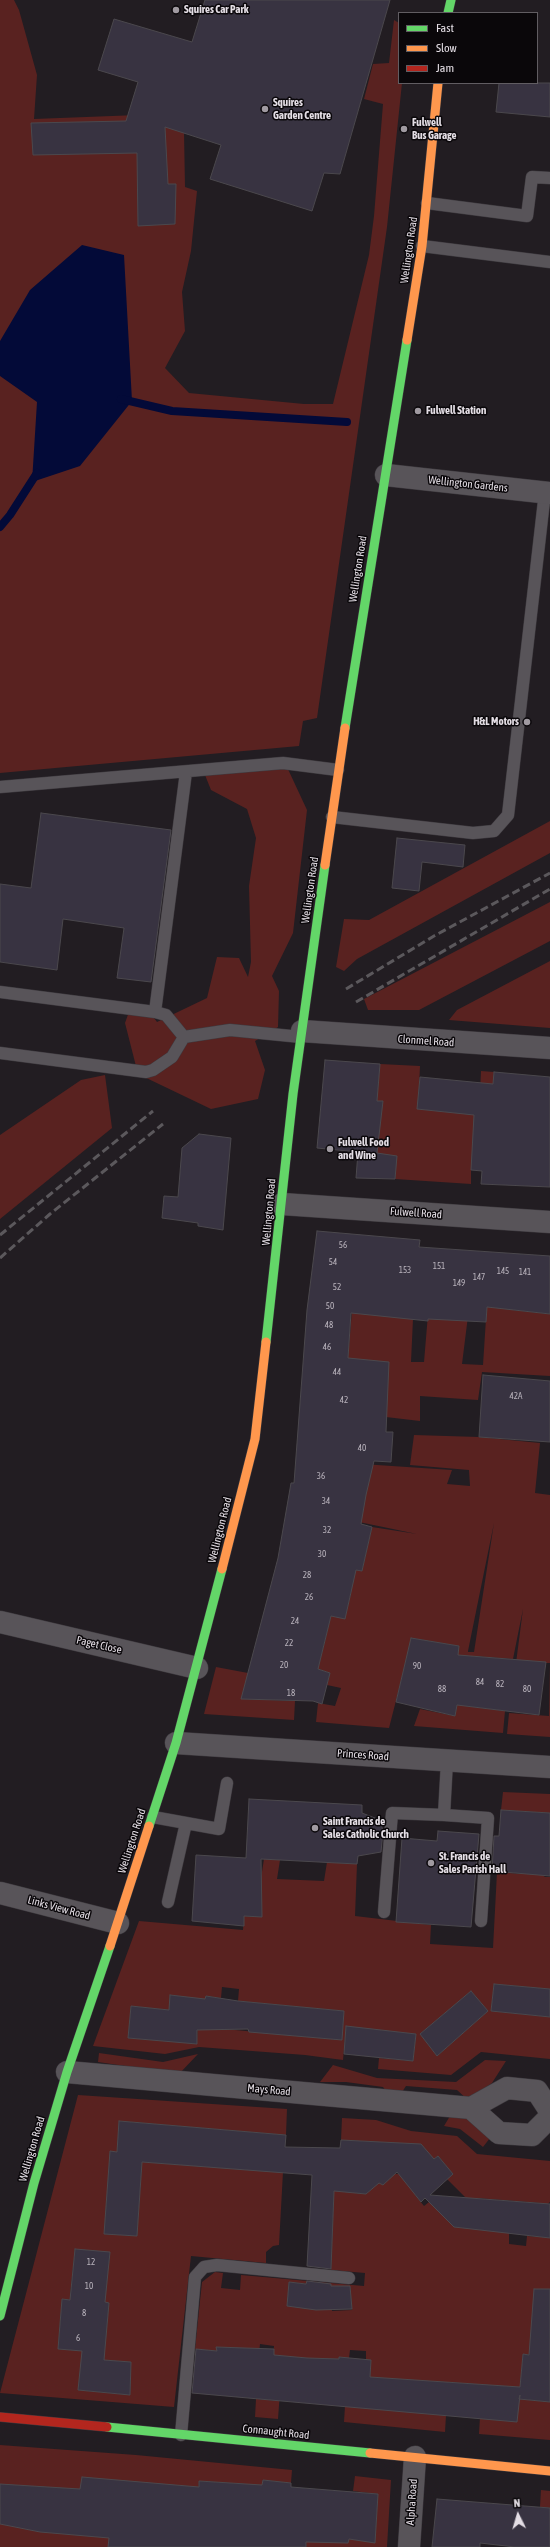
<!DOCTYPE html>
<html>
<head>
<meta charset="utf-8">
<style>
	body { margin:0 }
	#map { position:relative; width:550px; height:2547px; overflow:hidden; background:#221d22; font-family:"Asap Condensed",sans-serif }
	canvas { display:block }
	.legend { position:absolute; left:398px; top:12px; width:140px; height:72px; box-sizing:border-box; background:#0a070a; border:1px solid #615d62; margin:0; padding:5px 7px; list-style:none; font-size:12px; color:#e4dee5 }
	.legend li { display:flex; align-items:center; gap:8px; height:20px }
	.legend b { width:20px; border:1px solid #615d62 }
	.north { position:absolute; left:498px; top:2495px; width:40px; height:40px; -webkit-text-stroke:3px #0a070a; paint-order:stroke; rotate:355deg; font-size:11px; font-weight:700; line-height:16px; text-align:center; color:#e4dee5 }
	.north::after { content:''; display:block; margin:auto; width:14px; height:18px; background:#e4dee5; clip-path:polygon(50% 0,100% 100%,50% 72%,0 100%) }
</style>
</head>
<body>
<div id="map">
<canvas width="550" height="2547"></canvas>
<ul class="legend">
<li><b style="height:5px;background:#63d668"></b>Fast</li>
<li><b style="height:5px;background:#ff974d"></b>Slow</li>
<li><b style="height:5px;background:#b3261e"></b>Jam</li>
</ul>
<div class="north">N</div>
</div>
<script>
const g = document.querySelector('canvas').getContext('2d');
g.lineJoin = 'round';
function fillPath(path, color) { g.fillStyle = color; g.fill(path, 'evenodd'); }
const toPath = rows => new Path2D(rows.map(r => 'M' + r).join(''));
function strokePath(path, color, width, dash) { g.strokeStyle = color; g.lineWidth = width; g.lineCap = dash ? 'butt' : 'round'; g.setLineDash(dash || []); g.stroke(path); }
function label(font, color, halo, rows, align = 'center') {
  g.font = font + ' "Asap Condensed",sans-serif'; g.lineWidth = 3; g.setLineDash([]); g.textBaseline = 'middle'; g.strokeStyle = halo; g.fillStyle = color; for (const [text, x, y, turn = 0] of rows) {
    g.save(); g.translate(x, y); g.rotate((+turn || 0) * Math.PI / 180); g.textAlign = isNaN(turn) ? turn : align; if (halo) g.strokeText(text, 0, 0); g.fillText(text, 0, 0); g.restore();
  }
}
fillPath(toPath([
	[0,0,14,0,19,10,37,75,34,119,164,114,184,132,185,187,197,191,191,251,182,292,185,331,165,368,189,393,304,404,333,404,369,255,374,216,383,104,364,99,373,64,389,63,394,20,399,23,399,83,402,83,387,227,317,718,303,721,299,746,0,773],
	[287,767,307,810,293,933,272,976,279,991,278,1027,255,1041,265,1070,258,1099,211,1109,138,1074,125,1023,130,1009,146,1007,157,1022,207,998,217,957,239,958,248,977,251,962,249,886,256,838,247,809,211,790,205,775],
	[550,821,550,853,357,959,344,971,336,967,344,919,369,920],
	[550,902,550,941,419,1010,368,1010,364,999],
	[550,961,550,1028,449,1020,457,1010],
	[380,1064,420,1066,418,1109,450,1112,479,1114,481,1071,494,1072,492,1095,526,1149,471,1170,471,1184,395,1179,396,1166,376,1166,378,1138,357,1124,319,1121,320,1118,380,1124,383,1101,377,1101],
	[105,1075,112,1128,0,1219,0,1135,81,1080],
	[515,1288,513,1310,549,1314,550,1307,550,1376,482,1372,478,1400,420,1396,420,1421,386,1417,348,1358,353,1299,413,1319,411,1362,424,1362,428,1314,468,1316,462,1364,483,1365,487,1303],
	[414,1435,479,1437,540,1443,535,1493,550,1495,550,1737,507,1734,509,1713,549,1716,550,1663,516,1663,523,1609,513,1659,473,1656,467,1706,505,1711,503,1733,414,1726,420,1709,455,1716,464,1670,455,1668,459,1646,412,1638,389,1728,316,1722,318,1703,335,1706,341,1688,327,1685,330,1673,318,1669,331,1616,345,1618,351,1593,341,1568,362,1571,372,1527,417,1534,359,1522,332,1462,452,1470,447,1484,470,1486,469,1470,410,1465],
	[494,1523,474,1652,468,1652,468,1651],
	[216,1667,248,1673,242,1699,295,1701,294,1720,204,1714],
	[503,1792,550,1794,550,1813,501,1810],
	[523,1857,545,1877,550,1877,550,1989,494,1984,491,2011,550,2017,550,2059,481,2052,451,2075,378,2069,379,2058,413,2061,416,2034,346,2027,343,2060,305,2055,199,2047,165,2054,93,2046,139,1921,243,1930,244,1916,262,1917,261,1878,264,1859,280,1860,277,1879,324,1881,327,1862,357,1864,355,1916,431,1925,430,1944,493,1948,497,1872,521,1874],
	[222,1987,239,1989,238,2001,344,2011,342,2040,203,2027,206,1996,221,1998],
	[471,1991,488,2011,437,2056,420,2034],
	[170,1995,185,1997,184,2012,198,2014,197,2044,152,2037,151,2040,128,2038,131,2006,169,2010],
	[99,2053,163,2062,198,2054,179,2074,98,2062],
	[485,2060,506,2061,492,2083,468,2100,457,2090,406,2086,400,2095,388,2094,383,2087,346,2082,320,2082,333,2065,377,2078,456,2082],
	[78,2095,287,2109,286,2135,119,2121,117,2152,110,2152,104,2234,137,2236,142,2162,283,2172,279,2245,273,2246,266,2252,266,2263,191,2256,174,2407,0,2393],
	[75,2249,110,2253,105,2299,70,2295],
	[62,2299,109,2303,107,2326,97,2326,95,2352,58,2349],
	[82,2359,131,2362,130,2395,78,2390],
	[450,2116,468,2119,490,2138,483,2147,460,2129,444,2126],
	[342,2118,376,2120,411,2131,457,2136,477,2154,550,2161,550,2202,544,2207,550,2215,550,2356,523,2354,520,2388,448,2382,445,2432,344,2422,345,2406,368,2407,371,2361,366,2360,366,2351,350,2350,349,2358,339,2357,338,2369,282,2364,278,2419,255,2417,256,2399,279,2401,282,2359,273,2358,274,2346,260,2344,258,2361,237,2348,217,2347,217,2351,195,2349,202,2282,215,2272,223,2273,221,2288,240,2290,241,2275,364,2286,365,2273,331,2270,334,2187,352,2189,356,2193,366,2194,372,2189,372,2179,383,2185,389,2179,390,2173,405,2175,408,2144,341,2140],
	[438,2156,453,2174,447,2179,473,2205,453,2226,429,2202,424,2206,415,2195,434,2159],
	[477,2198,540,2203,542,2237,527,2236,526,2246,509,2244,509,2232,475,2229],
	[289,2282,310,2284,309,2307,287,2306],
	[350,2286,352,2310,332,2311,330,2287],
	[519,2399,550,2402,550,2440,479,2434,480,2417],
	[0,2445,136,2455,292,2470,291,2483,263,2480,260,2506,240,2547,245,2484,199,2481,195,2538,108,2547,0,2547],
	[355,2476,391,2480,387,2547,306,2547,307,2534,348,2543,349,2539,375,2542,378,2494,353,2491],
	[541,2490,550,2491,550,2508,540,2507]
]), '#592220');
fillPath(toPath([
	[82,245,124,255,132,401,80,466,32,482,37,402,0,376,0,341,30,290]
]), '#030a38');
strokePath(toPath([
	[121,399,172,411,347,422],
	[0,527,10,515,37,473]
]), '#030a38', 8);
const building = toPath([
	[205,0,390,0,340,174,324,173,312,211,210,179,221,145,165,127,168,184,176,184,175,224,138,226,137,153,33,155,31,123,126,121,138,82,98,70,114,19,192,42,205,0],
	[499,83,550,83,550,117,496,112,499,83],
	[41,813,171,830,151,982,117,978,124,928,63,919,57,970,0,962,0,884,31,888,41,813],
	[397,838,465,845,463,867,422,862,419,891,392,888,397,838],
	[325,1060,380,1064,377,1101,383,1101,377,1153,397,1156,395,1179,356,1178,358,1152,317,1148,325,1060],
	[494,1072,550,1077,550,1187,481,1184,482,1171,471,1170,474,1115,417,1109,420,1077,493,1084,494,1072],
	[199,1134,231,1138,223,1230,198,1226,198,1223,162,1218,164,1196,178,1197,182,1148,199,1134],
	[317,1231,420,1240,419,1247,550,1256,550,1314,487,1307,486,1322,428,1319,428,1321,351,1313,348,1358,389,1362,386,1432,393,1432,391,1462,374,1461,366,1495,361,1524,372,1527,362,1571,356,1570,345,1619,331,1616,318,1669,330,1673,322,1704,313,1701,241,1699,278,1558,291,1483,294,1483,307,1310,317,1231],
	[483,1375,550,1381,550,1442,479,1437,483,1375],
	[411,1638,459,1646,458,1655,546,1662,539,1715,457,1705,455,1716,396,1702,411,1638],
	[249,1799,362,1805,362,1813,380,1820,383,1831,381,1852,358,1856,357,1864,261,1859,262,1917,244,1916,244,1926,192,1921,196,1855,246,1858,249,1799],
	[501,1810,550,1813,550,1876,492,1871,494,1836,499,1836,501,1810],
	[438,1831,479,1834,471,1927,396,1922,402,1838,437,1841,438,1831],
	[494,1984,550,1989,550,2017,491,2011,494,1984],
	[471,1991,488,2011,437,2056,420,2034,471,1991],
	[170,1995,205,1999,206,1996,238,2001,344,2011,342,2040,249,2032,248,2029,197,2030,197,2044,128,2038,131,2006,169,2010,170,1995],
	[346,2026,416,2034,413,2061,344,2054,346,2026],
	[119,2121,286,2135,285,2147,340,2148,341,2140,421,2144,434,2159,438,2156,453,2174,430,2195,550,2204,550,2238,454,2227,425,2198,421,2202,397,2172,383,2185,379,2183,366,2194,334,2191,331,2269,307,2266,312,2175,142,2162,137,2236,104,2234,110,2151,117,2152,119,2121],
	[75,2249,110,2252,105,2302,109,2303,104,2360,131,2362,130,2395,78,2390,82,2351,58,2349,62,2299,70,2300,75,2249],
	[307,2281,331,2284,331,2286,350,2286,352,2309,316,2310,287,2306,289,2282,306,2284,307,2281],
	[534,2289,550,2289,550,2402,519,2399,520,2395,517,2422,192,2393,196,2349,217,2351,216,2347,274,2349,274,2355,307,2358,339,2359,339,2357,371,2360,370,2377,520,2387,523,2354,529,2355,534,2289],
	[82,2477,199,2487,199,2481,262,2485,263,2480,291,2483,291,2487,378,2494,375,2543,349,2539,348,2543,306,2542,306,2547,108,2547,109,2538,40,2532,0,2524,0,2484,80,2489,82,2477],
	[437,2499,550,2508,550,2547,515,2547,480,2543,480,2547,432,2547,437,2499]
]);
fillPath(building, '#383341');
strokePath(building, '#4b484d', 1);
const lane = toPath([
	[427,203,527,216,532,177,550,178],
	[422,246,550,262],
	[0,787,283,763,338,770],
	[332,817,473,833,494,831,508,815,545,492],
	[0,992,155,1012,166,1015,184,1037],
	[155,1012,186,772],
	[0,1053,146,1072,153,1070,172,1057,184,1037,230,1030,301,1037],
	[447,1761,444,1815,488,1818,481,1921],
	[153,1817,219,1829,227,1783],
	[168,1902,186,1823],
	[384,1912,392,1813,444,1815],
	[181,2435,195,2277,204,2267,217,2265,349,2278]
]);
const street = toPath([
	[386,475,550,493],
	[302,1031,550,1048],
	[282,1204,550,1222],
	[0,1622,197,1668],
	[176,1743,550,1767],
	[0,1893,118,1923],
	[67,2072,471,2108,507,2088,537,2091,550,2111],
	[471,2108,499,2133,532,2135,550,2117],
	[409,2547,415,2457]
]);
const fast = toPath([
	[448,13,451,0],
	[345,728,407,340],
	[266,1342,293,1094,325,865],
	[149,1826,176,1743,222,1569],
	[0,2316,34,2183,67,2072,110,1946],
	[107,2427,370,2453]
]);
const slow = toPath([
	[407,340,422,246,438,83],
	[325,865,345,728],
	[222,1569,255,1439,266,1342],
	[110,1946,149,1826],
	[370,2453,550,2471]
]);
const jam = toPath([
	[0,2417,107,2427]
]);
strokePath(lane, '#3e3a3f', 13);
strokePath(street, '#3e3a3f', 23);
strokePath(fast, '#3e3a3f', 10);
strokePath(slow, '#3e3a3f', 10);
strokePath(jam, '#3e3a3f', 10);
strokePath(lane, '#585459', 12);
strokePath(street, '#585459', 22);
strokePath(fast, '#63d668', 9);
strokePath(slow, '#ff974d', 9);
strokePath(jam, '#b3261e', 9);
strokePath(toPath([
	[346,989,434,936,550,873],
	[356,1002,550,889],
	[0,1235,153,1111],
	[0,1258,50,1214,163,1124]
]), '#5b585c', 3, [8, 4]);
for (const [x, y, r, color] of [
	[176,10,4,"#a09aa1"],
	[265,109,4,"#a09aa1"],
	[404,129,4,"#a09aa1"],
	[418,411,4,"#a09aa1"],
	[527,722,4,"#a09aa1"],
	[330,1149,4,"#a09aa1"],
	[315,1828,4,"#a09aa1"],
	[431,1863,4,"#a09aa1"]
]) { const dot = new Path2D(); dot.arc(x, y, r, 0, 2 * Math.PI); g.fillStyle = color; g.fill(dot); strokePath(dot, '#0a070a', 1.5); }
label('9px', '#b9b3bc', null, [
	["56",343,1245],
	["54",333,1262],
	["151",439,1266],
	["153",405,1270],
	["145",503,1271],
	["141",525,1272],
	["147",479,1277],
	["149",459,1283],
	["52",337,1287],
	["50",330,1306],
	["48",329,1325],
	["46",327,1347],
	["44",337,1372],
	["42A",516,1396],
	["42",344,1400],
	["40",362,1448],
	["36",321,1476],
	["34",326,1501],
	["32",327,1530],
	["30",322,1554],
	["28",307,1575],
	["26",309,1597],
	["24",295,1621],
	["22",289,1643],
	["20",284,1665],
	["90",417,1666],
	["84",480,1682],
	["82",500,1684],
	["88",442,1689],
	["80",527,1689],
	["18",291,1693],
	["12",91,2262],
	["10",89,2286],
	["8",84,2313],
	["6",78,2338]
]);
label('bold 11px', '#e4dee5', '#0a070a', [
	["Squires Car Park",184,10],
	["Squires",273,103],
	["Garden Centre",273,116],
	["Fulwell",412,123],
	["Bus Garage",412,136],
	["Fulwell Station",426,411],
	["H&L Motors",519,722,"right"],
	["Fulwell Food",338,1143],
	["and Wine",338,1156],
	["Saint Francis de",323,1822],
	["Sales Catholic Church",323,1835],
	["St. Francis de",439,1857],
	["Sales Parish Hall",439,1870]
], 'left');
label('11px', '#e4dee5', '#0a070a', [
	["Wellington Road",409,250,-82],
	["Wellington Gardens",468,484,6],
	["Wellington Road",358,569,-81],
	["Wellington Road",310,890,-82],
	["Clonmel Road",426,1041,4],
	["Wellington Road",269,1212,-85],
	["Fulwell Road",416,1213,4],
	["Wellington Road",220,1530,-76],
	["Paget Close",99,1645,13],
	["Princes Road",363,1755,4],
	["Wellington Road",132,1841,-72],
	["Links View Road",59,1908,15],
	["Mays Road",269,2090,5],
	["Wellington Road",32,2149,-74],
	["Connaught Road",276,2432,6],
	["Alpha Road",412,2502,-86]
]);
</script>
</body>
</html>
